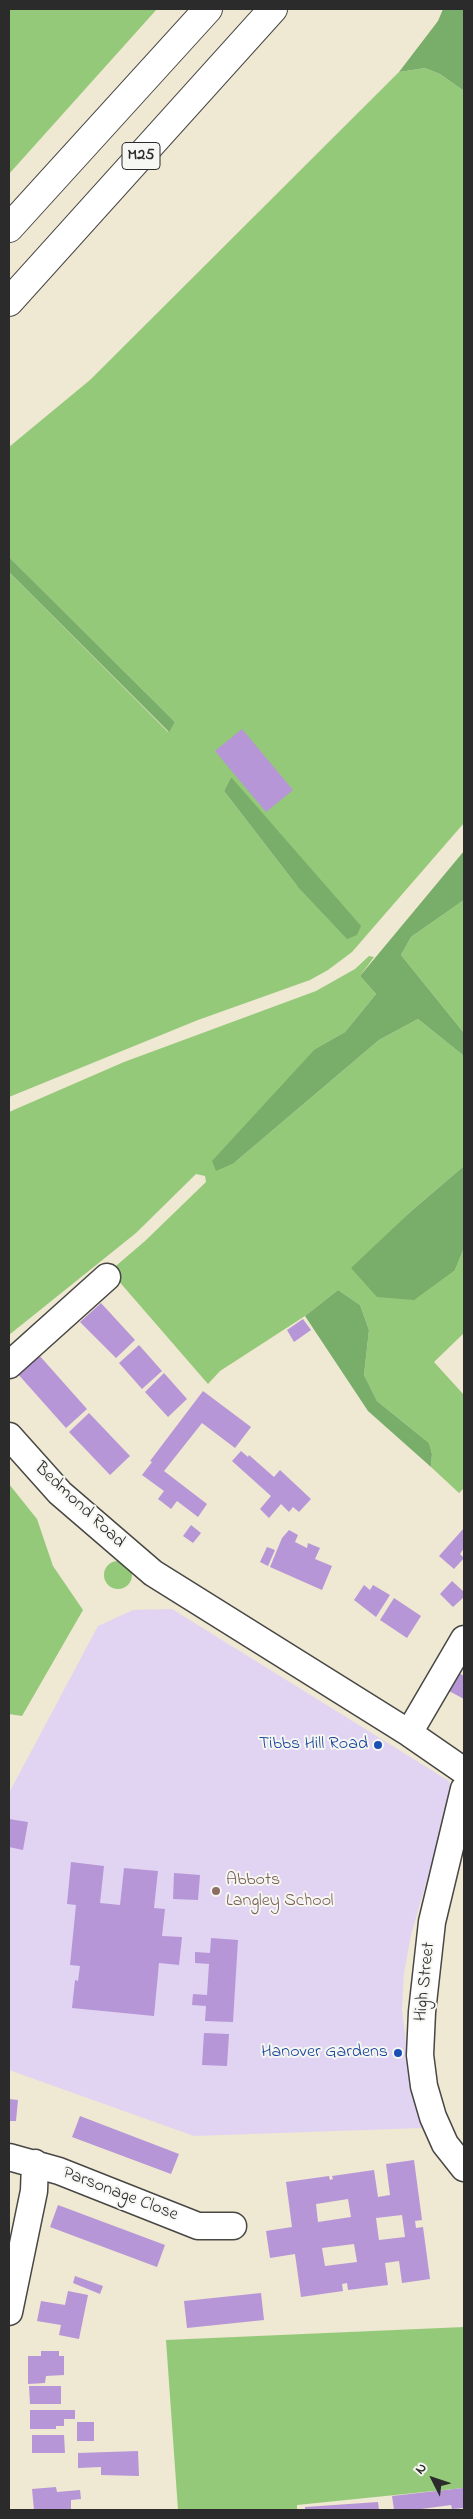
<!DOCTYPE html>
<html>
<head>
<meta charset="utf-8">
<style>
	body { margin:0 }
	#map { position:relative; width:473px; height:2519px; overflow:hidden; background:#efe8d2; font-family:"Indie Flower",sans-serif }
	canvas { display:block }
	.frame { position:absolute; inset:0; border:10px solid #2b2b2b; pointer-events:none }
	.north { position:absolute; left:408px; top:2454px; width:50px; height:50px; -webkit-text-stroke:4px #f6f6f2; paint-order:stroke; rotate:311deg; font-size:14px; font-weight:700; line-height:20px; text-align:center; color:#2b2b2b }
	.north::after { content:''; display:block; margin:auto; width:18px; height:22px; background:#2b2b2b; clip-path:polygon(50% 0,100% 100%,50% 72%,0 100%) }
</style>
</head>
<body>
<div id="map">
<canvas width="473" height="2519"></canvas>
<div class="frame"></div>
<div class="north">N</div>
</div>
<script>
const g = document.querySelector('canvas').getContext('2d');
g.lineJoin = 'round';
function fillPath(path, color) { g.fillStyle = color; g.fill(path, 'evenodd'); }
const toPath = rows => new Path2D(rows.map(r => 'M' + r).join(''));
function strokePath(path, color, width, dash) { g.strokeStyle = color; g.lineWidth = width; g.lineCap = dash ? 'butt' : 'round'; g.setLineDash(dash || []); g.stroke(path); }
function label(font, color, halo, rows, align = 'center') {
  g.font = font + ' "Indie Flower",sans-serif'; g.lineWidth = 4; g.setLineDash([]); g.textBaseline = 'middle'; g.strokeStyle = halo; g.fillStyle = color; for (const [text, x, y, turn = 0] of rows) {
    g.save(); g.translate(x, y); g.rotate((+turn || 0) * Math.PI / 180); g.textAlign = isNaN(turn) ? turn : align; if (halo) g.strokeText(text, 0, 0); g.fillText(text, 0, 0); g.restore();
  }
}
fillPath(toPath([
	[172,1609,449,1781,453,1790,411,1935,404,1973,402,2009,409,2068,422,2128,194,2136,9,2070,9,1793,98,1626,133,1610]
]), '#e1d4f3');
fillPath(toPath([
	[9,9,157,9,9,174],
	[425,68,440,74,464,91,464,823,352,952,328,970,310,980,198,1020,9,1097,9,572,168,732,175,722,9,557,9,447,90,380,399,72],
	[231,777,298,887,224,791],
	[464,900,464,1033,401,955,411,937],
	[369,956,374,957,360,976,376,994,345,1032,315,1049,234,1163,379,1040,418,1019,464,1056,464,1166,409,1213,351,1269,455,1270,464,1248,464,1333,434,1362,464,1395,464,1488,459,1493,431,1467,432,1454,429,1443,377,1401,364,1375,369,1330,360,1305,338,1290,305,1316,220,1371,208,1384,110,1271,145,1241,206,1182,205,1176,196,1174,136,1233,9,1335,9,1112,124,1062,316,991,355,969],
	[9,1484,37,1519,53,1566,83,1610,22,1716,9,1714],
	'104 1575a14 14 0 1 1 28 0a14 14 0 1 1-28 0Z',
	[464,2327,464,2488,297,2505,297,2510,178,2510,166,2340]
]), '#95c97a');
fillPath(toPath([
	[443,9,464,9,464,91,440,74,425,68,399,72,438,21],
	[9,557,175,722,169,732,9,572],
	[231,777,361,926,357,935,347,939,298,887,224,791],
	[464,851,464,900,411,937,401,955,464,1033,464,1056,418,1019,379,1040,234,1163,216,1171,212,1161,315,1049,345,1032,376,994,360,976],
	[464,1166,464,1248,455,1270,414,1300,377,1297,351,1268,409,1213],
	[338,1290,360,1305,369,1330,364,1375,377,1401,429,1443,432,1454,431,1467,368,1411,305,1316]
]), '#78ad6a');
fillPath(toPath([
	[242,729,293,790,266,812,215,751],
	[101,1303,135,1340,116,1358,80,1322],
	[303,1319,311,1330,294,1342,287,1330],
	[139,1345,162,1371,142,1389,119,1363],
	[38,1354,87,1409,66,1428,17,1373],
	[164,1373,187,1399,168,1417,145,1392],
	[203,1391,251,1427,235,1448,202,1423,164,1471,207,1504,198,1517,177,1501,171,1509,158,1499,164,1491,142,1475,152,1462,150,1461],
	[89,1413,130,1456,110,1475,69,1432],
	[241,1451,248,1457,249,1455,274,1477,280,1470,311,1499,299,1512,293,1507,289,1512,281,1504,269,1518,260,1509,271,1496,232,1461],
	[191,1525,201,1533,193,1543,183,1536],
	[464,1528,464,1548,460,1554,464,1558,454,1569,439,1556],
	[289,1530,298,1535,295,1542,307,1548,308,1543,320,1548,315,1559,332,1566,322,1590,270,1567,282,1538],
	[267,1547,275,1550,268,1566,260,1562],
	[452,1581,464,1592,464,1597,453,1607,440,1594],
	[364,1585,370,1590,373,1585,390,1595,376,1617,354,1600],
	[394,1598,421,1616,407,1638,380,1620],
	[457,1672,464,1676,464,1699,447,1690],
	[9,1819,28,1822,23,1850,9,1847],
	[71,1862,104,1866,100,1903,120,1905,124,1868,158,1871,154,1908,165,1909,162,1936,182,1937,179,1965,159,1963,154,2016,72,2008,75,1980,78,1981,80,1966,70,1965,76,1905,67,1904],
	[174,1873,200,1875,198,1900,173,1899],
	[211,1938,238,1940,233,2022,205,2021,206,2006,192,2005,193,1994,207,1995,209,1964,195,1963,195,1952,210,1953],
	[204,2033,229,2034,227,2066,202,2065],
	[9,2099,18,2100,16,2121,9,2121],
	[80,2116,179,2154,171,2174,72,2137],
	[414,2160,422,2220,415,2221,416,2228,423,2227,430,2279,402,2283,399,2261,385,2263,388,2285,348,2290,347,2283,342,2284,343,2291,301,2297,295,2254,270,2258,266,2231,292,2227,286,2182,329,2176,330,2180,333,2179,332,2176,374,2170,378,2197,390,2195,386,2164],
	[348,2199,351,2217,318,2222,316,2204],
	[402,2215,405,2237,379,2240,376,2218],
	[354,2244,357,2262,325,2266,322,2248],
	[58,2205,165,2245,157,2267,50,2227],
	[75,2276,103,2286,100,2294,73,2283],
	[68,2291,88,2295,79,2339,59,2335,61,2325,37,2321,41,2301,65,2305],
	[261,2293,264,2320,187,2328,184,2301],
	[41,2351,59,2351,59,2356,64,2356,64,2375,46,2376,45,2383,28,2384,28,2356,41,2356],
	[29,2386,61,2386,61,2404,30,2404],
	[30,2410,75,2410,75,2419,64,2419,64,2426,56,2426,56,2429,30,2429],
	[77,2422,94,2422,94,2441,77,2441],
	[32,2435,64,2435,65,2453,32,2453],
	[138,2451,139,2476,101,2475,101,2467,78,2468,78,2453],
	[56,2487,57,2492,80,2490,81,2499,71,2500,71,2509,34,2510,32,2489],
	[463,2488,464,2508,452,2509,451,2505,414,2510,394,2510,392,2496],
	[378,2502,379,2510,305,2510,305,2507]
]), '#b696d7');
const minor = toPath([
	[9,1365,107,1277],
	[9,1436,60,1493,153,1573,409,1733,464,1771],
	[409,1733,464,1639],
	[464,1789,432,1922,422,2012,420,2055,424,2086,433,2117,445,2144,464,2168],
	[9,2157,59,2171,198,2226,233,2226],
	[9,2312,34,2191,35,2163]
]);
const highway = toPath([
	[9,228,208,9],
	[9,302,273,9]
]);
strokePath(minor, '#484744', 29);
strokePath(highway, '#484744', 30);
strokePath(minor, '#fff', 26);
strokePath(highway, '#fff', 28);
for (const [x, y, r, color] of [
	[378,1745,5,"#1a4fb4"],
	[216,1891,5,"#8d6e63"],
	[398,2053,5,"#1a4fb4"]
]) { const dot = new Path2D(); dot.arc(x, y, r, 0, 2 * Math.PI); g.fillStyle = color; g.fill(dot); strokePath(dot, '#f6f6f2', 2); }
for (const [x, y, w] of [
	[141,156,38]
]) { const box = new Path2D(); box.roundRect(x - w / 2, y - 13.5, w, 27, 4); g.fillStyle = '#f6f6f2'; g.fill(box); strokePath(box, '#2b2b2b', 1); }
label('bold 16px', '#2b2b2b', null, [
	["M25",141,156]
]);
label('18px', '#2b2b2b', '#f6f6f2', [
	["Bedmond Road",79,1506,43],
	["High Street",426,1982,-84],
	["Parsonage Close",120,2195,21]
]);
label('18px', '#164399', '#f6f6f2', [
	["Tibbs Hill Road",368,1745],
	["Hanover Gardens",388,2053]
], 'right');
label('18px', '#785e54', '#f6f6f2', [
	["Abbots",226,1881],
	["Langley School",226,1902]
], 'left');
</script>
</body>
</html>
